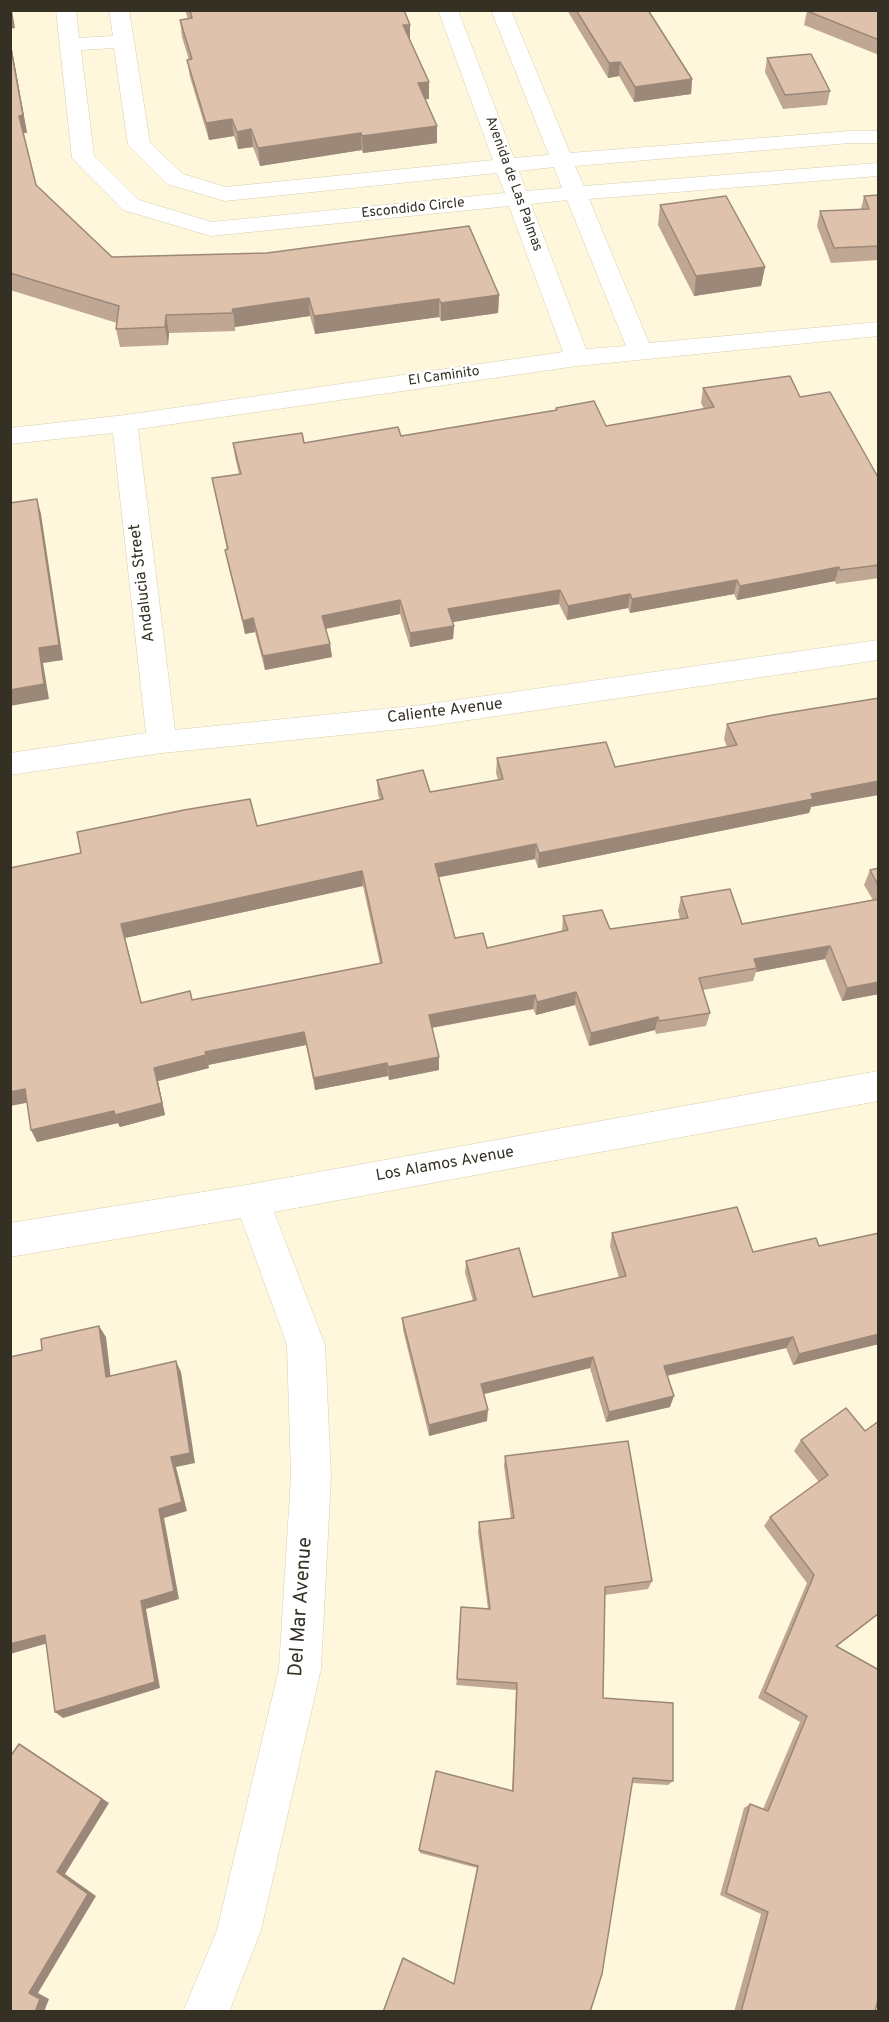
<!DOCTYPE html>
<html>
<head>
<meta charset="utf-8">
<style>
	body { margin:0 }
	#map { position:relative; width:889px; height:2022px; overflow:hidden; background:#fef7dc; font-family:Overpass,sans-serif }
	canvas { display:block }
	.frame { position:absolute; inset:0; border:12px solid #343024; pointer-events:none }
</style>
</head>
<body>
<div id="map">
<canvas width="889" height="2022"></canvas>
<div class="frame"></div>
</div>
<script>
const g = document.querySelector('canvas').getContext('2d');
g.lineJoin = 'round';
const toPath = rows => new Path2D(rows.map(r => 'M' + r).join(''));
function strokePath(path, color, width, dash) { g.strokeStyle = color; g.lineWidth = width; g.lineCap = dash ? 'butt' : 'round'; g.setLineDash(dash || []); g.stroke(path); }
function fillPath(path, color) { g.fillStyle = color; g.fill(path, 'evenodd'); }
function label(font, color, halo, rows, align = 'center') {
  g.font = font + ' Overpass,sans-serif'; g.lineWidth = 4.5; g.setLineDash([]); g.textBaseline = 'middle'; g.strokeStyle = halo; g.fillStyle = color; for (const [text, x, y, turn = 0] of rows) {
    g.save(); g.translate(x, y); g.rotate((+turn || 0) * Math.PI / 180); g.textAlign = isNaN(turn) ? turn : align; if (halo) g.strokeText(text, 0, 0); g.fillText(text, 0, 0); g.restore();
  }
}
const minor = toPath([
	[56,10,76,10,79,38,113,36,109,10,129,10,150,143,183,174,226,187,493,160,438,10,458,10,514,158,549,155,491,10,511,10,570,153,850,131,878,131,878,143,850,143,575,166,584,186,878,163,878,176,589,199,649,343,878,322,878,336,577,366,138,429,175,730,422,705,878,640,878,660,422,727,162,753,10,775,10,753,146,733,113,433,10,444,10,428,125,415,563,352,509,206,211,236,123,210,72,158,56,10],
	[114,48,128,145,167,184,225,201,497,173,505,193,212,222,139,200,94,156,81,50,114,48],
	[554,167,562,188,526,191,519,171,554,167],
	[567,200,626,346,586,349,531,204,567,200],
	[878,1071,878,1101,274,1212,325,1345,331,1476,321,1669,261,1930,229,2012,183,2012,217,1930,279,1669,291,1476,287,1345,241,1218,10,1257,10,1223,252,1184,878,1071]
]);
strokePath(minor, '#d7ceae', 1);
fillPath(minor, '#fff');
fillPath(toPath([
	[185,10,404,10,410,25,410,41,429,99,425,99,437,143,363,153,362,150,260,166,253,147,238,149,234,136,209,140,190,77,187,60,189,60,182,37,180,20,188,19],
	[567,10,648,10,692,79,691,94,634,102,619,76,608,78],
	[879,10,879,55,804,25,807,11],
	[10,39,27,133,23,133,36,185,112,257,499,295,498,313,441,321,439,317,315,334,310,316,235,327,235,331,169,333,168,345,120,347,116,329,117,323,10,290],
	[767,58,830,91,827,105,783,109,765,72],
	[879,195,879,260,831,263,817,226,820,211,861,209,864,196],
	[660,205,765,267,761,286,694,296,658,225],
	[703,388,800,397,879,479,879,578,836,584,835,581,737,600,734,594,630,613,628,608,567,620,559,604,452,622,454,626,453,639,410,647,400,614,326,629,330,644,332,657,265,670,255,632,245,634,228,564,225,550,227,550,212,478,239,474,235,457,233,443,304,443,401,436,556,410,556,408,606,426,704,409,701,403],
	[727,724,811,807,809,813,538,868,535,859,438,877,455,938,487,948,562,931,563,916,610,929,680,919,678,911,681,897,742,924,873,900,864,885,870,870,879,868,879,994,842,1001,825,959,756,972,753,981,703,990,710,1013,706,1026,656,1034,655,1030,589,1046,575,1005,536,1015,533,1009,432,1028,439,1070,389,1080,388,1076,315,1090,306,1045,208,1065,209,1068,158,1081,165,1115,120,1127,118,1123,37,1142,27,1102,10,1106,10,865,11,868,257,826,380,800,378,795,377,780,430,792,498,780,496,773,497,758,615,767,727,747,724,739],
	[363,886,380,964,192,1000,141,1003,125,938],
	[612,1233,753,1252,819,1246,879,1233,879,1344,793,1365,786,1348,667,1376,670,1407,606,1422,590,1368,484,1394,487,1421,429,1436,403,1330,402,1318,473,1301,465,1273,466,1261,533,1297,619,1278,610,1246],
	[879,1421,879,1614,837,1646,875,2012,734,2012,761,1914,720,1895,744,1808,750,1804,763,1809,800,1722,758,1698,807,1583,764,1526,770,1517,819,1482,794,1451,801,1440,865,1431],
	[505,1456,652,1581,648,1589,605,1595,603,1698,673,1781,668,1785,632,1783,454,1984,477,1868,420,1853,419,1850,512,1791,516,1690,456,1685,457,1679,488,1609,478,1532,479,1522,511,1519,504,1466]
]), '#c0a794');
fillPath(toPath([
	[12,10,15,28,10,29,10,11],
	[403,25,410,25,410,42],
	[10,39,27,133,23,133,19,116],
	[620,62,619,76,608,78,609,63],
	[692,79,691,94,634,102,635,87],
	[429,82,429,99,418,100,418,83],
	[232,119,234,136,209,140,206,123],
	[437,126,437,143,363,153,362,136],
	[251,129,253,147,238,149,237,132],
	[361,133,362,150,260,166,258,148],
	[765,267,761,286,694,296,696,276],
	[499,295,498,313,441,321,441,303],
	[309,298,310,316,235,327,235,331,233,309],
	[439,299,439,317,315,334,314,316],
	[166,315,169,333,168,345,165,327],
	[37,499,41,514,63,660,43,663,49,699,10,706,10,690,39,648],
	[839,567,835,581,737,600,740,586],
	[737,580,734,594,630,613,632,599],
	[560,590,559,604,448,623,448,609],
	[630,594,628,608,567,620,568,606],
	[400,600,400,614,323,629,322,616],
	[253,618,255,632,245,634,243,621],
	[454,626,453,639,410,647,410,633],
	[330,644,332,657,265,670,263,656],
	[879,781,879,795,811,807,809,813,538,868,539,853,811,794],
	[536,844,535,859,435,878,435,864],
	[362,871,363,886,125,938,145,1016,121,924],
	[830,946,825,959,756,972,757,968,754,959],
	[879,982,879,994,842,1001,847,988],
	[576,992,575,1005,536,1015,537,1002],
	[535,995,533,1009,429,1028,429,1015],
	[658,1017,655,1030,589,1046,591,1033],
	[304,1032,306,1045,208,1065,205,1052],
	[206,1055,209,1068,158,1081,165,1115,120,1127,118,1123,37,1142,31,1130,114,1111,154,1068],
	[439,1057,439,1070,389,1080,388,1067],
	[387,1063,388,1076,315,1090,314,1078],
	[25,1089,31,1102,10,1106,10,1092],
	[99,1326,106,1337,112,1388,106,1377],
	[879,1334,879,1344,793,1365,799,1354],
	[793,1337,786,1348,660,1377,664,1366],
	[593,1357,590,1368,480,1395,481,1384],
	[176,1361,181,1372,195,1463,176,1467,187,1511,164,1518,179,1599,146,1609,160,1688,63,1718,55,1712,141,1601,159,1509,171,1457],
	[674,1396,670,1407,606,1422,609,1412],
	[488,1410,487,1421,429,1436,429,1425],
	[879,1613,879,1614,828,1653,836,1646],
	[45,1635,52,1642,10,1654,10,1644],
	[19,1744,109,1803,65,1874,96,1896,38,1993,49,1999,44,2012,35,2012,29,1993,57,1872]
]), '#9c8878');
const building = toPath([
	[190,10,404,10,410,25,403,25,429,82,418,83,437,126,362,136,361,133,258,148,251,129,237,132,232,119,206,123,187,60,192,59,180,20,192,18,190,10],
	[576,10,648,10,692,79,635,87,620,62,609,63,576,10],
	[808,10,879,10,879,40,807,11,808,10],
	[10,43,23,115,19,116,36,185,112,257,267,253,469,226,499,295,441,303,439,299,314,316,309,298,233,309,232,313,166,315,165,327,116,329,119,306,10,273,10,43],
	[811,54,830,91,785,95,767,58,811,54],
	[879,195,879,246,834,248,820,211,869,209,864,196,879,195],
	[726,196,765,267,696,276,660,205,726,196],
	[790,376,800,397,830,392,879,479,879,565,840,570,839,567,740,586,737,580,632,599,630,594,568,606,560,590,448,609,454,626,410,633,400,600,322,616,330,644,263,656,253,618,243,621,225,550,228,549,212,478,241,474,233,443,302,433,304,443,398,427,401,436,557,410,556,408,594,401,606,426,714,407,703,388,790,376],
	[37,499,59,645,39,648,44,684,10,690,10,503,37,499],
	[879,698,879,781,811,794,813,799,539,853,536,844,435,864,455,938,483,933,487,948,568,930,563,916,602,910,610,929,688,918,681,897,730,889,742,924,879,899,879,982,847,988,830,946,754,959,757,968,699,978,710,1013,659,1021,658,1017,591,1033,576,992,537,1002,535,995,429,1015,439,1057,388,1067,387,1063,314,1078,304,1032,205,1052,206,1055,154,1068,162,1103,115,1115,114,1111,31,1130,25,1089,10,1092,10,868,81,853,77,832,184,810,250,799,257,826,383,799,377,780,423,770,430,792,503,779,497,758,606,742,615,767,737,745,727,724,773,715,879,698],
	[362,871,382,963,192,1000,190,991,141,1003,121,924,362,871],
	[879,868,879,887,870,870,879,868],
	[737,1207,753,1252,816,1238,819,1246,879,1233,879,1334,799,1354,793,1337,664,1366,674,1396,609,1412,593,1357,481,1384,488,1410,429,1425,402,1318,476,1300,466,1261,519,1248,533,1297,626,1276,612,1233,737,1207],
	[99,1326,106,1377,176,1361,190,1453,171,1457,182,1502,159,1509,174,1591,141,1601,155,1682,55,1712,45,1635,10,1644,10,1357,42,1350,41,1339,99,1326],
	[846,1408,865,1431,879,1421,879,1613,836,1646,879,1670,879,1995,875,2012,741,2012,768,1912,726,1893,750,1804,768,1811,807,1716,765,1692,814,1575,770,1517,828,1475,801,1440,846,1408],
	[628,1441,652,1581,605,1587,603,1698,673,1703,673,1781,633,1778,602,1974,590,2012,383,2012,403,1958,454,1984,478,1866,419,1850,436,1771,513,1791,517,1683,457,1679,461,1607,490,1609,479,1522,514,1518,505,1456,628,1441],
	[19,1744,102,1799,57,1872,88,1894,29,1993,40,1999,35,2012,10,2012,10,1757,19,1744]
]);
fillPath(building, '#dfc2ac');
strokePath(building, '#9c8878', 1.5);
label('14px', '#343024', '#fff', [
	["Avenida de Las Palmas",513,184,70],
	["Escondido Circle",413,209,-6],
	["El Caminito",444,377,-8]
]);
label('16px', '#343024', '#fff', [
	["Andalucia Street",143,583,-97],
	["Caliente Avenue",445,712,-7],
	["Los Alamos Avenue",445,1165,-10]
]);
label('20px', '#343024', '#fff', [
	["Del Mar Avenue",302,1607,-86]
]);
</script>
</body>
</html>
